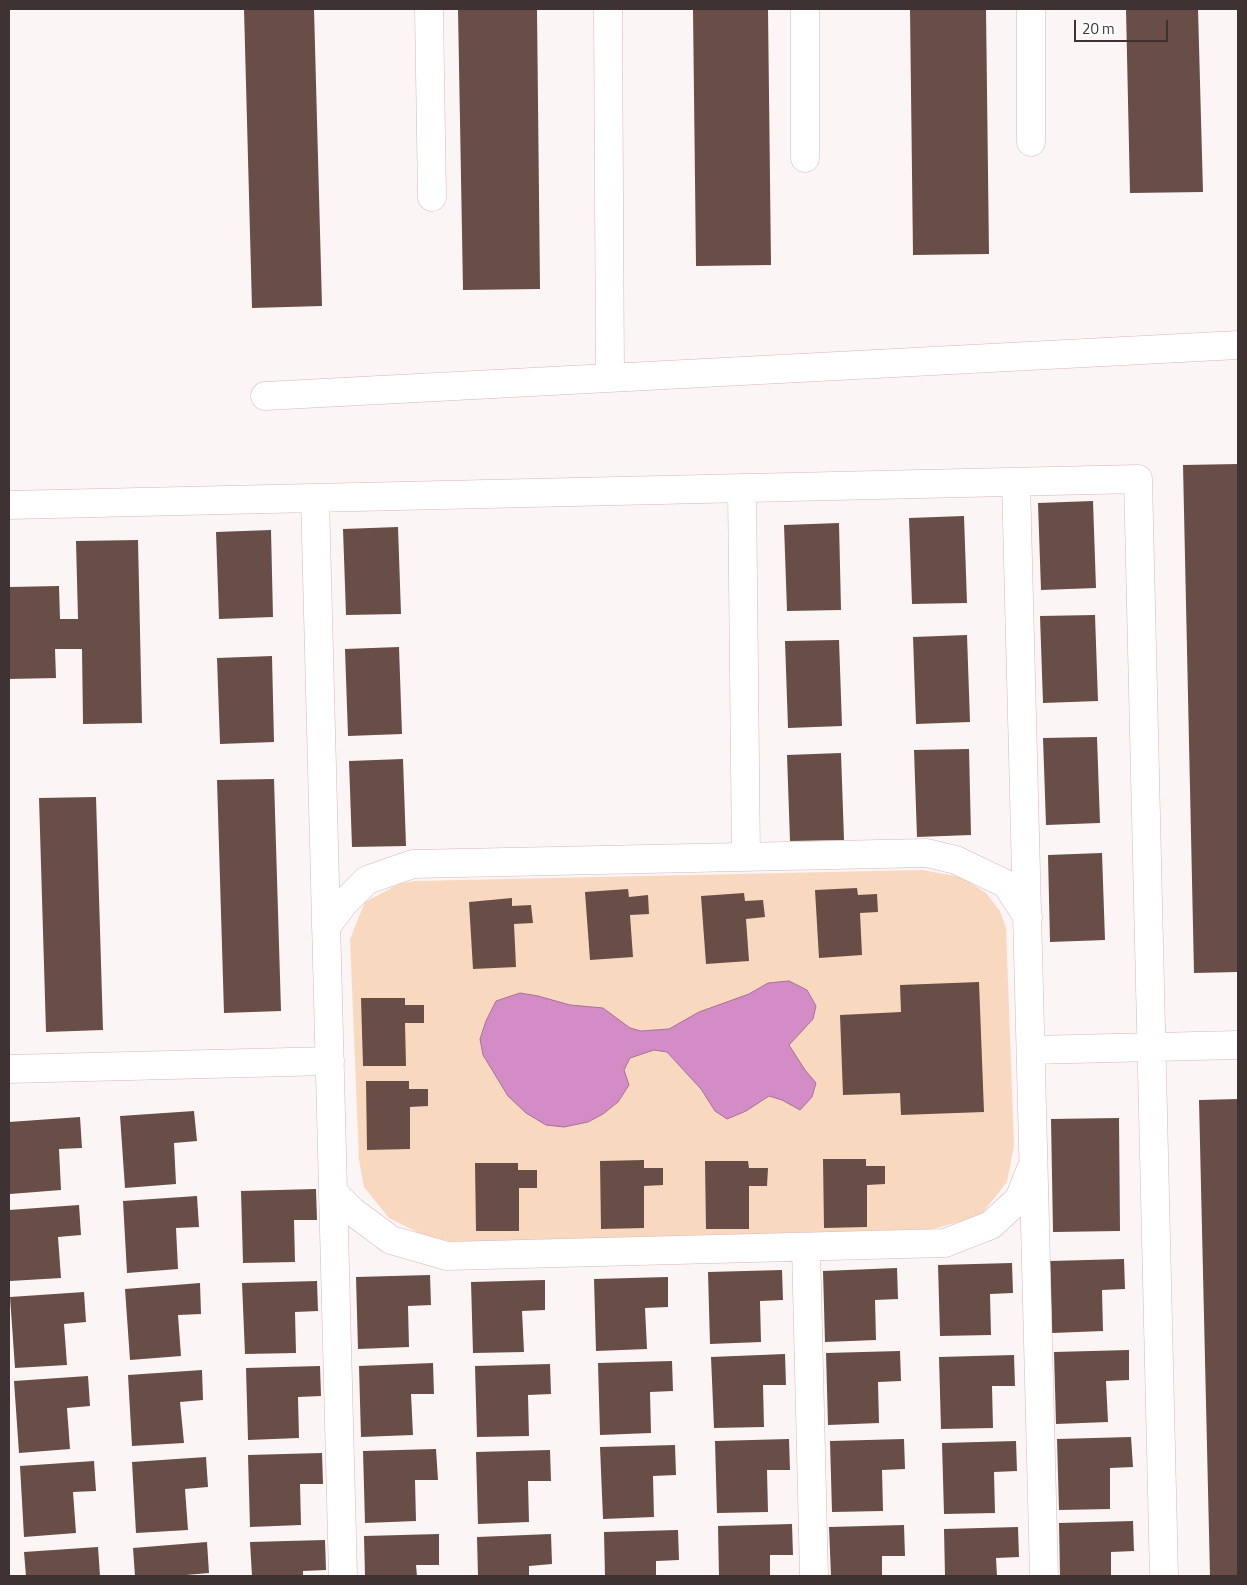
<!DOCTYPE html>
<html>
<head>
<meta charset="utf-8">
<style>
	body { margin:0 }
	#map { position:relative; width:1247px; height:1585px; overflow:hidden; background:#fcf5f5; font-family:"Titillium Web",sans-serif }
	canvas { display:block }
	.frame { position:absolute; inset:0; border:10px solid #3f3232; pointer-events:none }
	.scale { position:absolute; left:1074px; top:20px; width:94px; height:22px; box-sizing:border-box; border:2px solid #3f3232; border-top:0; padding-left:6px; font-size:15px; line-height:18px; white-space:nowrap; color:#3f3232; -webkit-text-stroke:4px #fff; paint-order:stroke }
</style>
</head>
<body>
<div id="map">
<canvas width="1247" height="1585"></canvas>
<div class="frame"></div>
<div class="scale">20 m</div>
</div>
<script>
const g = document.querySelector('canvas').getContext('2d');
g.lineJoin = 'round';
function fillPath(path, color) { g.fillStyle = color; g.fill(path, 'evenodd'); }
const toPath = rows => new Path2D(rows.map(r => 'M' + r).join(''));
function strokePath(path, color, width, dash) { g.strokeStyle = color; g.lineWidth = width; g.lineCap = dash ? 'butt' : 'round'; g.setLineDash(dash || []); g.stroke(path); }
fillPath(toPath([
	[922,870,961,877,986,893,1000,911,1006,928,1014,1146,1007,1182,980,1216,933,1229,454,1242,425,1236,389,1218,364,1187,359,1160,350,939,365,902,399,884,414,881]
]), '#f9d8c0');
const water = toPath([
	[789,981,807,990,816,1006,813,1019,789,1045,805,1070,816,1083,812,1097,800,1110,782,1100,769,1096,746,1111,727,1119,715,1111,701,1089,667,1052,654,1050,630,1058,624,1070,629,1085,618,1102,603,1114,588,1122,564,1127,546,1125,526,1113,508,1096,483,1055,480,1039,486,1021,496,1001,520,993,538,996,570,1005,603,1008,630,1028,641,1031,669,1029,699,1012,749,994,768,983,789,981]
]);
fillPath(water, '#d38cc6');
strokePath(water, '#a7719a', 1);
fillPath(toPath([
	[244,9,314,9,322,306,252,308],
	[458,9,537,9,540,289,463,290],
	[693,9,768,9,771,265,696,266],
	[910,9,986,9,989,254,913,255],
	[1126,9,1198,9,1203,192,1130,193],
	[1238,464,1238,972,1194,973,1183,465],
	[1093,501,1096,588,1041,590,1038,503],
	[964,516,967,603,912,604,909,518],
	[839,523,841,610,787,611,784,525],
	[398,527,401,614,346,615,343,529],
	[271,530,273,617,219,619,216,532],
	[138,540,142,723,83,724,82,649,55,649,56,678,9,679,9,587,59,586,60,619,78,619,76,541],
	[1095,615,1098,701,1043,703,1040,616],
	[967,635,970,722,916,724,913,637],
	[839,640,842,726,788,728,785,641],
	[399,647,402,734,348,736,345,649],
	[272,656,274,742,220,744,217,658],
	[1097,737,1100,823,1046,825,1043,738],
	[969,749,971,835,917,837,914,750],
	[841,753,844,840,790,841,787,755],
	[403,759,406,846,352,847,349,761],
	[274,779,281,1011,224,1013,217,780],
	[96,797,103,1030,46,1032,39,798],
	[1102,853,1105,940,1050,942,1048,855],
	[857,888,858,895,877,894,878,912,860,913,862,955,819,958,815,890],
	[628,889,629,897,648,895,649,914,630,915,633,957,590,960,585,892],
	[744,893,745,901,763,900,765,917,746,919,749,961,706,964,701,896],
	[512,898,512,906,531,905,533,923,514,924,516,967,473,969,469,902],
	[979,982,984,1112,901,1115,900,1093,843,1095,840,1015,901,1012,900,985],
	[361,998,405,998,405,1005,424,1005,424,1023,405,1023,406,1066,363,1066],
	[366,1081,409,1081,409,1089,428,1089,428,1106,410,1107,410,1149,367,1150],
	[1238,1099,1238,1576,1210,1576,1199,1100],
	[194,1111,197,1141,174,1143,176,1184,125,1188,120,1116],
	[80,1117,82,1148,59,1149,61,1190,10,1194,9,1122],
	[1119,1118,1120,1231,1053,1232,1051,1119],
	[823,1159,866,1159,866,1166,885,1166,885,1184,867,1185,867,1227,824,1228],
	[644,1160,644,1168,663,1168,663,1185,644,1186,644,1228,601,1229,600,1161],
	[705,1161,748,1161,749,1168,768,1168,767,1186,749,1186,749,1229,706,1229],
	[475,1163,518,1163,518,1170,537,1170,537,1188,519,1188,519,1231,476,1231],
	[316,1189,317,1220,294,1220,295,1262,243,1263,241,1191],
	[197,1196,199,1227,176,1228,178,1269,127,1273,123,1201],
	[79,1205,81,1235,58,1237,61,1278,10,1281,9,1210],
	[1124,1259,1125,1289,1102,1290,1103,1331,1052,1333,1050,1261],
	[1012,1263,1013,1293,990,1294,991,1335,940,1336,938,1265],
	[897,1268,898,1299,875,1300,876,1340,825,1342,823,1271],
	[782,1270,783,1300,760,1301,761,1342,710,1344,708,1272],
	[430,1275,431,1305,408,1306,409,1347,358,1349,356,1277],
	[668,1277,668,1307,645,1308,647,1349,596,1351,594,1279],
	[545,1280,545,1310,522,1311,524,1352,473,1353,471,1282],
	[317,1281,318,1311,295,1312,296,1353,245,1354,242,1283],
	[200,1283,201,1314,178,1315,181,1356,130,1360,125,1289],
	[84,1292,86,1322,64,1324,67,1365,15,1368,10,1297],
	[1129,1350,1129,1380,1106,1381,1108,1422,1056,1424,1054,1352],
	[900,1351,901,1381,878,1382,879,1423,828,1425,826,1353],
	[785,1354,786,1385,763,1385,764,1427,714,1428,711,1357],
	[1014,1355,1015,1386,992,1386,993,1428,941,1429,939,1357],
	[672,1361,673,1391,650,1392,651,1433,600,1435,598,1363],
	[433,1363,434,1394,411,1394,413,1435,361,1437,359,1366],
	[550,1364,551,1394,528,1395,529,1436,477,1437,475,1366],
	[320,1366,321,1396,298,1397,299,1438,248,1440,246,1368],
	[202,1370,203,1400,180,1402,184,1443,132,1446,128,1375],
	[88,1376,90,1406,67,1408,70,1449,19,1453,14,1381],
	[1131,1437,1133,1467,1110,1468,1110,1509,1059,1510,1057,1439],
	[789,1439,790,1470,767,1470,768,1512,717,1513,715,1441],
	[904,1439,905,1469,882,1470,883,1511,832,1512,830,1441],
	[1016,1441,1017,1471,994,1472,995,1513,944,1514,942,1443],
	[675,1445,676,1475,653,1476,654,1517,603,1519,600,1447],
	[436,1449,438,1480,415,1480,416,1521,365,1523,363,1451],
	[550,1450,551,1481,528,1481,529,1522,478,1524,476,1452],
	[322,1453,323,1484,300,1484,301,1525,250,1527,248,1455],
	[206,1457,208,1487,185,1489,188,1530,136,1533,132,1462],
	[94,1461,96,1491,73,1492,76,1533,24,1537,20,1466],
	[1133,1521,1134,1551,1111,1552,1111,1576,1060,1576,1059,1523],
	[792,1524,793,1555,770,1555,770,1576,719,1576,718,1526],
	[904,1525,905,1556,882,1556,882,1576,831,1576,829,1527],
	[1018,1527,1019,1557,996,1558,997,1576,945,1576,944,1529],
	[678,1530,679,1560,656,1561,656,1576,605,1576,604,1532],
	[439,1534,439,1565,416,1565,417,1576,365,1576,364,1536],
	[551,1534,552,1564,529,1566,529,1576,478,1576,477,1537],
	[325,1540,326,1570,303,1571,303,1576,252,1576,250,1542],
	[207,1542,209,1573,186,1575,186,1576,135,1576,133,1548],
	[98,1547,100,1576,26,1576,24,1552]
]), '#684e46');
const minor = toPath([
	[429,9,432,197],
	[608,9,610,378],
	[1031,142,1031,9],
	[805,158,805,9],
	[265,396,1238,345],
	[1016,482,1044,1576],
	[742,488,746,857],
	[315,498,343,1576],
	[9,505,1138,479,1164,1576],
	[326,927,344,903,367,880,413,864,927,853,956,860,1006,884,1028,917],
	[1031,1050,1238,1045],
	[9,1069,330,1061],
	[333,1192,352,1211,391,1240,447,1256,945,1243,991,1225,1019,1199,1031,1169],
	[806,1247,814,1576]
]);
strokePath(minor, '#d8b6b7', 29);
strokePath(minor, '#fff', 28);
</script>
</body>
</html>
